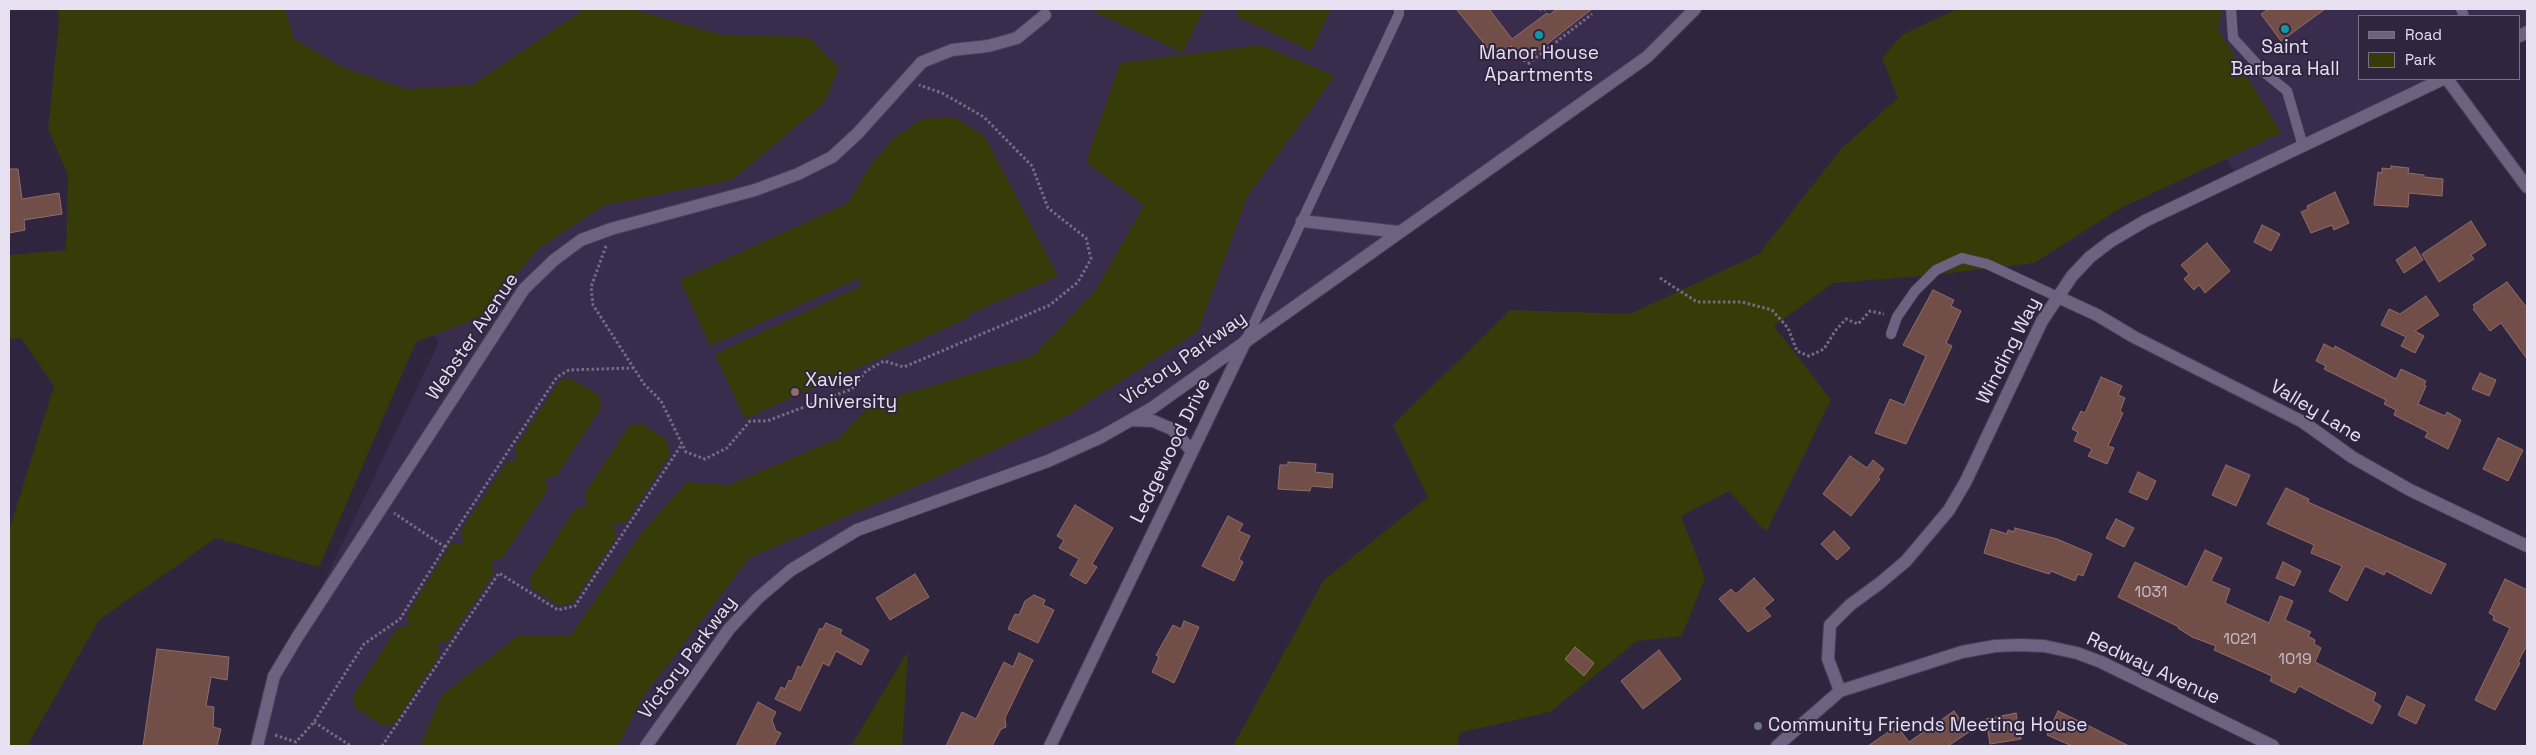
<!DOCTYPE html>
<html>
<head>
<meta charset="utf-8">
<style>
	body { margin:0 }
	#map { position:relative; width:2536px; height:755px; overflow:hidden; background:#30253f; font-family:"Space Grotesk",sans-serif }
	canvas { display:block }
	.frame { position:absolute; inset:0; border:10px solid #e6e0f1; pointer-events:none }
	.legend { position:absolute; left:2358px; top:15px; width:162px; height:65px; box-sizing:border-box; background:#30253f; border:1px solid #797086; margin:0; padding:6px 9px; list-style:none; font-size:15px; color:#e6e0f1 }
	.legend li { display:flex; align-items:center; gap:10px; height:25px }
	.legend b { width:25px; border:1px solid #797086 }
</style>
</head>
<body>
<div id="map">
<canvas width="2536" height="755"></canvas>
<div class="frame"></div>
<ul class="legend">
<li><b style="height:6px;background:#6d6280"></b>Road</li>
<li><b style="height:14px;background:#363c08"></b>Park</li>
</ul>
</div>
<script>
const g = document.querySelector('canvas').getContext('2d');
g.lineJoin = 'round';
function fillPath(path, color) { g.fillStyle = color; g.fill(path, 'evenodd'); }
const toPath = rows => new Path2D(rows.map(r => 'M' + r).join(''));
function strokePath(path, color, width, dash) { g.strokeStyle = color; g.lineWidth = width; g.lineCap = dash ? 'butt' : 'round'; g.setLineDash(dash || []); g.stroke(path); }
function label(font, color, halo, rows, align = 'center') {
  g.font = font + ' "Space Grotesk",sans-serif'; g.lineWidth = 4; g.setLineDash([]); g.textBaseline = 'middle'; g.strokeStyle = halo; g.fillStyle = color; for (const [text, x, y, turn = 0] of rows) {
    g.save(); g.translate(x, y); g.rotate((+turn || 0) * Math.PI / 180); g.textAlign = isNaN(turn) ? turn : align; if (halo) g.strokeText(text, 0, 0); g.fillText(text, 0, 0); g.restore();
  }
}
fillPath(toPath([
	[157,9,1695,9,1647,57,1101,437,857,530,758,598,646,746,257,746,274,676,298,636,439,342],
	[2132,9,2527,9,2527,32,2520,36,2520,16,2360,16,2360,79,2443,79,2238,177]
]), '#392c4c');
fillPath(toPath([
	[58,9,285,9,294,39,342,67,406,89,472,85,585,9,631,9,722,35,808,37,839,68,824,103,732,180,604,205,538,249,478,318,416,342,319,567,216,538,99,620,27,746,9,746,9,531,54,386,21,338,9,339,9,255,66,250,68,175,48,129,59,22],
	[1096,9,1204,9,1183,53,1095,12],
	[1239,9,1331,9,1311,51,1236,16],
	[1957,9,2222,9,2218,29,2281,133,2119,209,2034,263,1933,275,1833,283,1774,326,1831,400,1766,532,1729,491,1681,516,1705,578,1682,636,1637,641,1550,712,1459,733,1458,746,1233,746,1324,580,1428,497,1393,425,1510,310,1630,314,1759,254,1841,149,1898,98,1882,58,1902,35],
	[1261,45,1335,76,1247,197,1198,331,1070,414,935,478,749,558,642,698,618,746,420,746,441,696,519,635,571,635,643,531,687,482,729,485,839,438,873,403,1033,356,1095,291,1144,205,1086,162,1120,63],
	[954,117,985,137,1058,276,969,314,970,317,745,419,715,354,861,286,859,278,710,346,680,280,848,203,870,166,894,138,922,119],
	[570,378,599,395,601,408,556,476,546,478,547,491,502,558,492,561,493,575,448,641,438,644,439,656,394,724,384,726,355,708,353,696,397,628,409,626,407,615,451,544,463,543,461,531,506,463,517,460,515,448,560,380],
	[640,423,667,440,670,455,626,522,614,524,616,538,573,603,559,606,532,589,530,578,575,509,587,506,585,493,629,426],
	[908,651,902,746,851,746]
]), '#363c08');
const building = toPath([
	[1456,9,1489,9,1512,39,1547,13,1549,15,1557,9,1592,9,1524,62,1511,46,1496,58,1456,9],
	[2269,9,2325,9,2281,41,2261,14,2269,9],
	[2391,166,2409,168,2408,173,2424,175,2424,177,2443,179,2442,196,2409,193,2408,207,2374,205,2378,172,2382,173,2382,168,2391,169,2391,166],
	[9,169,18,169,22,199,59,193,62,214,24,220,25,230,9,233,9,169],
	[2335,192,2349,223,2334,230,2332,225,2311,233,2301,212,2308,209,2307,206,2335,192],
	[2471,221,2486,245,2471,255,2474,259,2439,282,2422,254,2471,221],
	[2262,225,2280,234,2271,251,2254,242,2262,225],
	[2207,243,2230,271,2205,293,2199,285,2194,290,2184,279,2189,274,2181,265,2207,243],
	[2415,247,2423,260,2404,273,2396,260,2415,247],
	[2507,282,2527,308,2527,359,2501,323,2490,331,2473,309,2475,308,2473,305,2507,282],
	[1933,290,1954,300,1951,306,1961,311,1946,343,1952,346,1906,444,1875,433,1890,399,1904,405,1926,356,1903,345,1933,290],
	[2426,296,2439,315,2415,331,2424,336,2415,353,2401,346,2406,337,2381,325,2389,309,2400,314,2426,296],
	[2324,344,2334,349,2335,346,2396,379,2401,369,2426,381,2424,385,2426,386,2418,404,2445,416,2447,412,2461,420,2448,449,2425,437,2428,432,2394,415,2396,410,2384,404,2386,400,2324,369,2326,366,2316,361,2324,344],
	[2480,373,2496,380,2489,396,2472,389,2480,373],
	[2101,377,2122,386,2118,395,2125,398,2120,411,2123,413,2108,446,2114,448,2107,464,2088,456,2092,449,2074,441,2078,432,2072,429,2081,411,2085,413,2101,377],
	[2498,438,2523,450,2508,481,2483,469,2498,438],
	[1850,456,1867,468,1873,460,1884,469,1878,477,1880,479,1851,516,1823,494,1850,456],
	[1288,462,1316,464,1315,472,1333,474,1332,488,1311,486,1310,491,1278,489,1280,465,1288,465,1288,462],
	[2226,465,2250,475,2236,506,2212,495,2226,465],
	[2138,472,2156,481,2147,500,2129,492,2138,472],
	[2286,488,2309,499,2308,502,2446,564,2431,594,2386,571,2384,575,2365,566,2347,601,2329,591,2342,566,2311,553,2314,545,2267,524,2286,488],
	[1075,505,1113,528,1092,564,1097,567,1086,584,1070,575,1079,559,1059,548,1064,540,1057,536,1075,505],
	[1228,516,1243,524,1239,531,1250,536,1239,559,1243,562,1234,581,1202,566,1228,516],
	[2116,519,2134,528,2124,547,2106,538,2116,519],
	[2015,528,2057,539,2092,554,2083,576,2078,574,2075,581,2051,571,2049,574,1984,553,1991,529,2007,534,2008,530,2014,532,2015,528],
	[1834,531,1850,548,1837,560,1821,544,1834,531],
	[2205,550,2222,558,2211,581,2230,589,2225,603,2269,623,2280,596,2293,601,2285,620,2311,632,2308,636,2315,640,2314,644,2321,648,2315,662,2376,693,2373,701,2381,706,2372,724,2299,686,2295,693,2270,681,2272,676,2214,650,2216,646,2192,637,2178,628,2179,627,2118,597,2135,562,2187,587,2205,550],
	[2283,562,2301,571,2294,586,2276,578,2283,562],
	[915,574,929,597,890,620,876,598,915,574],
	[1754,578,1774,600,1764,608,1771,616,1748,632,1719,599,1731,589,1736,594,1754,578],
	[2505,579,2527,590,2527,645,2518,662,2520,663,2495,710,2475,700,2510,628,2493,620,2494,616,2489,613,2505,579],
	[1034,595,1045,600,1043,605,1054,610,1038,643,1008,629,1015,614,1019,615,1025,601,1034,595],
	[1184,621,1199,627,1174,683,1152,672,1159,657,1156,655,1173,625,1181,629,1184,621],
	[826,623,842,630,840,634,869,650,861,665,836,651,829,666,823,663,800,711,775,699,781,687,785,689,789,680,792,681,798,666,801,668,820,628,822,630,826,623],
	[1575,647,1594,663,1584,676,1565,659,1575,647],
	[157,649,229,657,227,680,211,677,206,706,214,707,213,727,221,729,217,746,143,746,157,649],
	[1659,650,1681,679,1643,709,1621,681,1659,650],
	[1019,653,1033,660,1005,718,1006,727,1001,729,992,746,946,746,962,712,976,719,1004,662,1013,667,1019,653],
	[2407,696,2425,705,2416,724,2398,715,2407,696],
	[758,702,776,712,772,720,776,731,781,733,774,746,736,746,758,702],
	[1954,711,1969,732,1948,746,1868,746,1897,726,1909,742,1954,711],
	[2058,711,2087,725,2129,746,2072,746,2047,735,2058,711],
	[2016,713,2021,739,1990,744,1986,719,2016,713]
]);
fillPath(building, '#714e48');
strokePath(building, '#926d67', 1);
const service = toPath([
	[2231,9,2233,38,2265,73,2287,91,2303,146],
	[2461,9,2464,16],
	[1891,334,1897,317,1915,291,1936,270,1962,258,1987,264,2058,297],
	[1246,340,1399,14,1399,9]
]);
const minor = toPath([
	[2520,36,2527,32],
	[2447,79,2527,187],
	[2058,297,2097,315,2134,337,2303,422,2352,457,2410,490,2527,546],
	[1840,691,1828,659,1830,625,1850,605,1880,583,1906,561,1949,510,1966,481,2042,321,2072,276,2090,257,2111,241,2145,221,2443,79],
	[257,746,274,676,298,636,524,289,554,260,581,240,611,229,755,190,798,174,832,157,858,133,922,62,952,50,988,46,1017,38,1045,15],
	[1050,746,1246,340],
	[1777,746,1840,691,1962,652,1995,646,2020,645,2044,646,2077,653,2101,662,2273,746]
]);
const tertiary = toPath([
	[1302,221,1399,232],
	[1131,420,1153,421,1172,429,1192,451],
	[646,746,729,629,758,598,791,570,857,530,1048,461,1101,437,1152,408,1647,57,1695,9]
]);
strokePath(service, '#494057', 11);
strokePath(minor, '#494057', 14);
strokePath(tertiary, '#494057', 14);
strokePath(toPath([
	[1539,9,1546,9],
	[1528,64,1592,14],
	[606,246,591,287,593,305,644,384,661,401,686,452,705,459,727,448,750,421,767,421,852,389,866,371,884,361,904,367,1050,305,1078,282,1091,259,1086,238,1048,208,1032,166,984,117,942,93,919,85],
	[1660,278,1697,302,1742,302,1772,310,1788,328,1797,351,1809,356,1824,349,1835,331,1846,319,1858,324,1870,311,1884,314],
	[445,547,557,377,569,370,633,368],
	[314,722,351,746],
	[275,735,296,742,314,722,364,644,400,619,445,547,394,513],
	[382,746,499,573,558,610,575,606,682,444]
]), '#766d84', 3, [2.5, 2.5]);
strokePath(service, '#6d6280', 10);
strokePath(minor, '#6d6280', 12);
strokePath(tertiary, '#6d6280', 12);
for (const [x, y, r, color] of [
	[2285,29,5,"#0f9aa8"],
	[1539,35,5,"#0f9aa8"],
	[795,392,5,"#8d6e63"],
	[1758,726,5,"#6b7280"]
]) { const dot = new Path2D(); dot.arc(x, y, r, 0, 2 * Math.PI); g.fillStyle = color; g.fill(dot); strokePath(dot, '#30253f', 2); }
label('16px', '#c9bcc7', null, [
	["1031",2151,593],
	["1021",2240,640],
	["1019",2295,660]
]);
label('19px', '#e6e0f1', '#30253f', [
	["Saint",2285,48],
	["Barbara Hall",2285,70],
	["Manor House",1539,54],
	["Apartments",1539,76],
	["Xavier",805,381,"left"],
	["University",805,403,"left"],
	["Community Friends Meeting House",1768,726,"left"]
]);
label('19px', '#e6e0f1', '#30253f', [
	["Webster Avenue",473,337,-56],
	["Winding Way",2009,351,-63],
	["Victory Parkway",1184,359,-35],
	["Valley Lane",2316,412,31],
	["Ledgewood Drive",1171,451,-64],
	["Victory Parkway",688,658,-53],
	["Redway Avenue",2153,669,25]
]);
</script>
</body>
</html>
